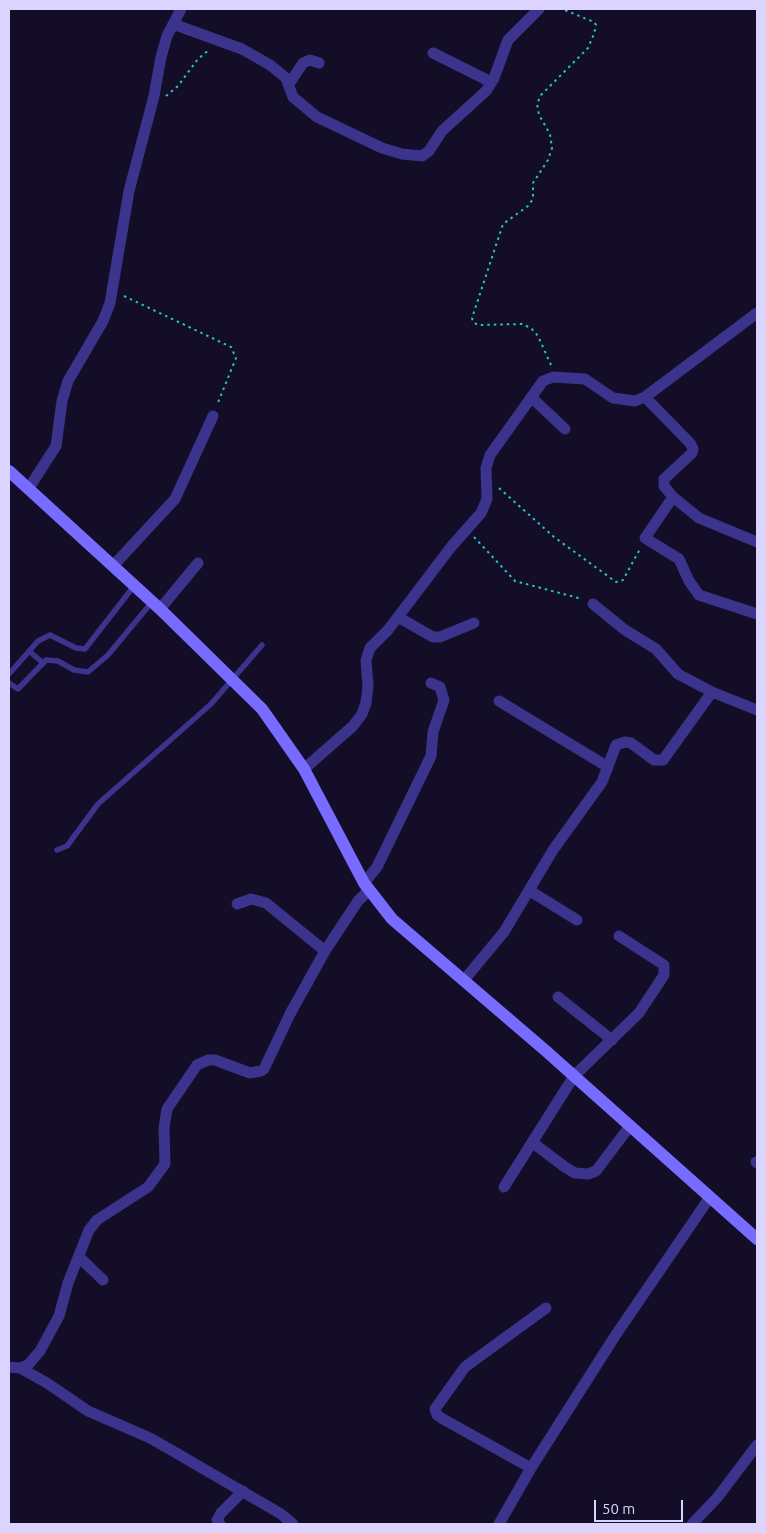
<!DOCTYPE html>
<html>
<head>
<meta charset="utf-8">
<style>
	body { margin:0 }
	#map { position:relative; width:766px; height:1533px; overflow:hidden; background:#130d28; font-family:Ubuntu,sans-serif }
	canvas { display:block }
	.frame { position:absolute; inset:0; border:10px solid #dbd4ff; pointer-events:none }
	.scale { position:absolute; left:594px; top:1500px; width:89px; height:22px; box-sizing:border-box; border:2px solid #dbd4ff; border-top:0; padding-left:6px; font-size:15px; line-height:18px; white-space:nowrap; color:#dbd4ff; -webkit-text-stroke:4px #130d28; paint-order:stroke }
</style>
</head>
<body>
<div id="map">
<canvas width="766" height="1533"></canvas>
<div class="frame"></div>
<div class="scale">50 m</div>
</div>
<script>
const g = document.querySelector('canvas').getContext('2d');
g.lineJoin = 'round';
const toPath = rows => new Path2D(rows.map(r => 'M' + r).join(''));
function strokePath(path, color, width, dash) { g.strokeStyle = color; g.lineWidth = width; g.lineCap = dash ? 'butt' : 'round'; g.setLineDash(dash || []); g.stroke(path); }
strokePath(toPath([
	[166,96,178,86,198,59,210,49],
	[124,296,231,347,236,358,217,405],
	[551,365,538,336,531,328,522,324,478,325,473,322,472,318,503,224,528,206,533,199,533,183,548,160,552,148,550,134,539,115,537,104,541,95,588,48,594,34,596,25,594,22,562,9],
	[499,488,554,537,616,582,623,580,640,549],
	[474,537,515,581,582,599]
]), '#23c4c4', 2, [2.5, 4]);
strokePath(toPath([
	[29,651,43,663],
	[9,674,38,641,50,635,76,648,85,649,134,586],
	[9,683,18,689,46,660,58,661,74,670,88,672,108,655,152,602],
	[57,850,67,846,98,804,211,704,262,645]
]), '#3c338c', 5.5);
strokePath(toPath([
	[173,24,242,49,270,65,286,78,293,97,317,117,382,148,402,154,422,156,429,151,442,131,486,91,494,78,508,40,539,9],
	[433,53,491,82],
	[289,84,303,63,310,60,319,63],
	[531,397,565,429],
	[645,397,690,443,693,449,692,453,664,479,664,486,673,497,699,518,757,542],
	[29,488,56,446,62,401,68,381,103,321,110,303,129,191,154,96,161,57,167,36,181,9],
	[673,497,645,538,679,559,689,581,699,595,757,614],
	[113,566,175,499,213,416],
	[593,604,625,630,656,649,678,674,712,692,757,710],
	[160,609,198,563],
	[398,617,433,637,440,637,474,623],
	[499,701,608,767],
	[304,769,353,726,362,714,366,703,368,686,366,660,370,648,388,630,451,547,481,513,487,499,486,468,490,455,543,381,553,377,585,379,613,398,635,401,645,397,757,313],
	[364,883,377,867,431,756,433,732,444,700,440,687,431,683],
	[530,891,577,920],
	[237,904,251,899,266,903,325,951],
	[464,980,504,932,553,850,602,782,616,745,625,742,631,743,654,760,663,760,712,692],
	[558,997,612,1040],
	[533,1143,565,1167,575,1173,588,1174,596,1171,630,1126],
	[756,1162,757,1163],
	[504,1187,574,1076,639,1013,664,975,664,965,619,936],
	[79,1257,103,1280],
	[9,1367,20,1368,28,1365,40,1351,59,1316,68,1283,89,1230,97,1220,148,1187,165,1164,164,1128,167,1109,197,1065,208,1060,215,1060,250,1073,261,1071,264,1069,290,1014,325,951,358,901,369,890],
	[20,1368,47,1383,88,1411,150,1438,178,1454,281,1514,293,1524],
	[531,1468,443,1419,437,1415,435,1409,465,1367,546,1308],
	[220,1524,217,1520,221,1513,243,1491],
	[499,1524,531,1468,615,1336,710,1197],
	[692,1524,717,1498,757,1445]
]), '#3c338c', 11);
strokePath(toPath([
	[9,471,160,609,262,709,304,769,364,883,392,919,546,1051,757,1239]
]), '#786bff', 12);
</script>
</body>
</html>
